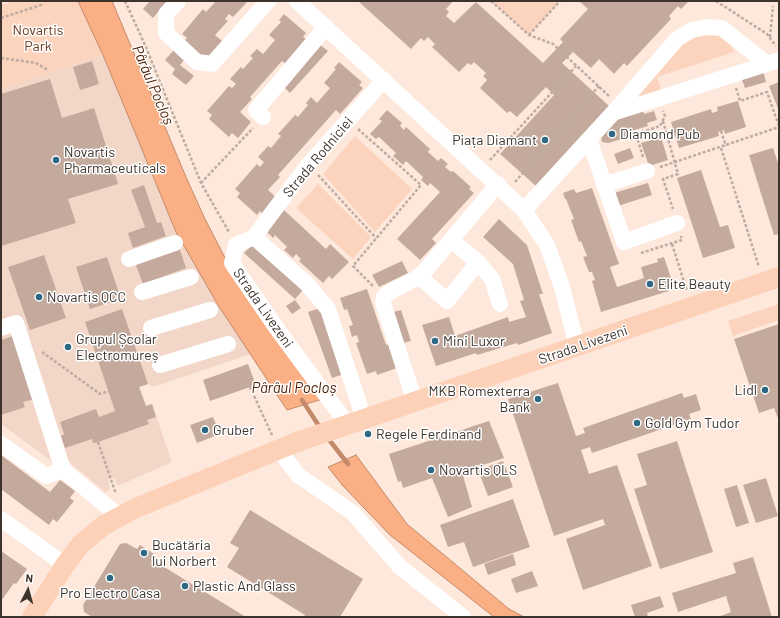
<!DOCTYPE html>
<html>
<head>
<meta charset="utf-8">
<style>
	body { margin:0 }
	#map { position:relative; width:780px; height:618px; overflow:hidden; background:#fee7db; font-family:Barlow,sans-serif }
	canvas { display:block }
	.frame { position:absolute; inset:0; border:2px solid #3d332d; pointer-events:none }
	.north { position:absolute; left:8px; top:570px; width:40px; height:40px; -webkit-text-stroke:3px #fff; paint-order:stroke; rotate:6deg; font-size:11px; font-weight:700; line-height:16px; text-align:center; color:#3d332d }
	.north::after { content:''; display:block; margin:auto; width:14px; height:18px; background:#3d332d; clip-path:polygon(50% 0,100% 100%,50% 72%,0 100%) }
</style>
</head>
<body>
<div id="map">
<canvas width="780" height="618"></canvas>
<div class="frame"></div>
<div class="north">N</div>
</div>
<script>
const g = document.querySelector('canvas').getContext('2d');
g.lineJoin = 'round';
function fillPath(path, color) { g.fillStyle = color; g.fill(path, 'evenodd'); }
const toPath = rows => new Path2D(rows.map(r => 'M' + r).join(''));
function strokePath(path, color, width, dash) { g.strokeStyle = color; g.lineWidth = width; g.lineCap = dash ? 'butt' : 'round'; g.setLineDash(dash || []); g.stroke(path); }
function label(font, color, halo, rows, align = 'center') {
  g.font = font + ' Barlow,sans-serif'; g.lineWidth = 3; g.setLineDash([]); g.textBaseline = 'middle'; g.strokeStyle = halo; g.fillStyle = color; for (const [text, x, y, turn = 0] of rows) {
    g.save(); g.translate(x, y); g.rotate((+turn || 0) * Math.PI / 180); g.textAlign = isNaN(turn) ? turn : align; if (halo) g.strokeText(text, 0, 0); g.fillText(text, 0, 0); g.restore();
  }
}
fillPath(toPath([
	[103,55,176,232,218,305,251,354,153,387,148,384,139,387,146,406,152,404,172,462,118,486,114,478,108,480,110,489,105,492,67,460,54,463,1,424,1,89]
]), '#f2d7c9');
fillPath(toPath([
	[14,1,78,1,103,55,1,89,1,5],
	[491,1,560,1,529,35],
	[721,34,731,42,734,52,657,77,661,90,631,100,682,43,694,35],
	[355,136,412,189,375,232,323,174],
	[318,184,371,237,353,259,296,208],
	[779,304,779,320,733,336,728,321]
]), '#fcd4be');
const water = toPath([
	[78,1,112,1,186,177,205,219,236,279,323,399,287,410,218,305,176,232,103,55,78,1],
	[356,455,407,524,509,609,524,617,494,617,390,535,343,486,328,467,356,455]
]);
fillPath(water, '#fbaf84');
strokePath(water, '#c28a6a', 1);
strokePath(toPath([
	[302,400,321,429],
	[327,437,348,464]
]), '#c28a6a', 4.5);
fillPath(toPath([
	[150,1,168,1,153,18,143,9],
	[216,1,248,1,233,17,229,14,225,19,228,21,215,35,227,45,204,60,183,42,187,38,182,34,203,9,206,12],
	[358,1,453,1,446,9,449,12,446,16,454,23,476,2,543,63,563,42,560,39,588,9,579,1,689,1,681,9,678,6,669,16,671,19,627,66,624,63,614,74,599,59,591,68,573,52,562,63,609,106,536,186,500,154,554,95,546,87,517,117,510,111,507,113,480,88,487,80,483,76,486,73,474,62,471,65,468,63,459,72,432,47,435,44,428,37,424,41,421,38,411,49],
	[284,14,306,33,303,37,307,40,286,64,282,61,250,97,252,99,240,112,251,122,238,138,232,133,229,137,209,119,212,115,207,111,229,86,232,88,236,84,230,79,241,67,243,69,253,58,250,56,257,49,263,54,275,40,269,35,281,22,279,20],
	[319,44,328,51,290,93,282,85],
	[174,50,185,59,180,65,194,76,186,85,172,74,175,69,165,60],
	[92,61,99,84,80,90,73,67],
	[339,62,362,82,359,85,363,88,340,114,336,110,278,175,280,177,268,190,279,200,265,216,260,211,257,215,237,197,240,193,235,189,257,164,260,167,264,162,258,157,268,146,271,148,281,136,278,134,295,115,298,117,308,105,306,103,311,97,317,103,330,88,324,83,336,69,334,68],
	[763,70,766,82,745,88,741,77],
	[50,79,62,118,94,108,118,184,68,199,76,223,1,246,1,94],
	[779,82,779,111,769,86],
	[738,101,746,127,725,134,724,130,718,132,719,136,679,148,671,122,711,109,712,113,718,111,717,107],
	[387,110,402,123,400,126,404,130,406,127,430,149,428,152,438,161,441,158,448,164,445,167,451,172,453,171,471,187,469,189,474,193,432,239,436,243,420,260,397,239,440,192,430,183,428,186,421,180,423,177,406,161,403,165,393,156,396,153,379,137,376,139,370,134,382,121,379,119],
	[643,111,644,114,654,111,657,120,647,123,648,126,631,131,632,136,608,143,602,142,601,136,617,119],
	[661,137,668,160,649,166,641,143],
	[630,148,634,158,618,164,614,154],
	[773,148,779,166,779,234,774,235,749,155],
	[701,170,720,227,728,225,735,248,703,258,677,178],
	[648,183,652,195,618,206,614,193],
	[144,185,157,223,161,222,166,236,133,248,128,233,145,227,131,190],
	[592,188,619,264,610,267,617,287,644,278,641,267,658,262,657,259,664,257,673,284,667,286,669,291,601,312,592,281,595,280,592,272,589,272,583,257,587,256,581,241,579,242,571,220,574,219,566,199,565,199,563,193,574,189,576,193],
	[283,209,326,249,330,244,349,262,332,279,329,276,323,283,299,261,301,259,296,254,293,258,284,250,287,247,275,235,273,238,264,229],
	[499,219,527,245,543,294,539,294,552,333,518,345,517,343,477,355,476,353,436,366,422,325,449,317,455,336,508,317,509,322,526,317,520,301,524,300,513,264,483,237],
	[253,244,303,290,295,299,244,253],
	[179,247,186,268,143,284,135,263],
	[44,255,66,318,30,330,8,267],
	[107,257,121,299,90,309,76,267],
	[402,261,408,273,379,287,372,275],
	[367,289,386,345,392,343,400,367,377,375,376,371,367,374,356,343,359,342,357,335,352,337,349,326,353,325,347,309,344,310,340,298],
	[295,300,301,308,292,314,286,306],
	[320,308,344,374,332,378,308,312],
	[122,309,148,384,139,387,146,406,152,404,156,417,147,420,149,424,98,442,93,443,92,439,65,448,61,436,64,434,60,422,96,409,99,417,115,411,85,322],
	[401,310,411,341,400,344,390,313],
	[779,324,779,421,774,408,759,413,734,339],
	[13,336,34,399,23,402,25,407,1,415,1,340],
	[248,364,256,385,210,401,203,380],
	[558,383,576,436,585,433,583,428,682,393,684,398,696,394,701,410,689,414,691,419,592,453,590,447,581,450,589,474,617,465,652,566,583,590,566,539,605,525,603,519,554,536,508,399],
	[213,417,220,434,197,443,190,425],
	[489,421,504,458,462,472,472,507,448,517,432,478,403,488,401,481,398,482,389,454],
	[677,441,713,552,660,569,634,489,647,485,637,454],
	[1,455,50,492,60,480,75,491,70,498,74,501,57,522,53,519,49,525,1,489],
	[503,461,513,487,488,496,478,470],
	[766,478,778,516,756,523,743,485],
	[737,485,749,523,736,527,724,489],
	[513,499,530,547,473,567,464,542,448,547,440,525],
	[250,510,363,579,340,617,304,617,305,615,227,567,239,548,230,543],
	[126,543,137,549,140,545,154,554,151,559,246,617,92,617,84,612,83,605,120,544],
	[1,551,27,569,16,584,14,583,1,601],
	[513,554,516,565,488,575,484,564],
	[753,557,772,617,718,617,731,612,726,596,678,612,672,593,736,573,733,563],
	[532,571,538,586,516,593,511,579],
	[660,596,664,607,647,613,648,617,635,617,631,605]
]), '#c4aa9c');
strokePath(toPath([
	[125,1,145,45,201,183,229,232],
	[491,1,529,35,553,44,609,96],
	[716,1,767,34,776,46],
	[1,18,44,4],
	[529,35,560,1],
	[770,37,773,6],
	[1,58,36,63,48,70],
	[736,88,740,101,767,92,779,126],
	[663,121,678,174,663,179,673,209],
	[358,129,421,185,353,266,374,287],
	[721,131,726,146],
	[721,148,759,267],
	[643,157,636,134,660,126,665,116,663,111],
	[490,160,576,66],
	[660,167,779,127],
	[318,175,376,238],
	[515,182,599,86],
	[201,183,253,128],
	[672,244,687,291],
	[641,253,682,240,681,236],
	[42,352,100,394,109,391],
	[250,387,272,435],
	[98,442,116,494]
]), '#beaca2', 2.5, [3, 2]);
strokePath(toPath([
	[178,1,166,14,166,33,197,62,212,64,268,1],
	[297,1,524,210,547,245,562,287,577,347],
	[613,113,677,39,692,30,707,27,722,28,767,64],
	[263,117,256,110,326,27],
	[589,139,624,242,677,223],
	[604,185,647,171],
	[524,210,613,113,779,60],
	[254,237,307,284,328,309,364,419],
	[451,240,478,262,492,279,500,304],
	[129,259,175,243],
	[419,276,447,301,478,262],
	[142,292,191,277],
	[1,328,16,323,63,470],
	[151,328,210,310],
	[160,365,228,344],
	[415,402,383,303,384,297,388,293,415,279,424,272,498,184],
	[348,425,275,326,232,263,236,245,254,237,308,165,384,80],
	[1,444,46,476,63,470,119,516],
	[278,449,298,475,353,513,400,567,463,617],
	[1,519,65,565]
]), '#fff', 16);
strokePath(toPath([
	[32,617,65,565,81,544,104,525,136,508,297,442,779,277]
]), '#fdd1b8', 20);
for (const [x, y, r, color] of [
	[612,134,4,"#2f6882"],
	[545,140,4,"#2f6882"],
	[56,160,4,"#2f6882"],
	[650,284,4,"#2f6882"],
	[39,297,4,"#2f6882"],
	[435,341,4,"#2f6882"],
	[68,347,4,"#2f6882"],
	[765,390,4,"#2f6882"],
	[538,399,4,"#2f6882"],
	[637,423,4,"#2f6882"],
	[205,430,4,"#2f6882"],
	[368,434,4,"#2f6882"],
	[431,470,4,"#2f6882"],
	[144,553,4,"#2f6882"],
	[110,578,4,"#2f6882"],
	[185,586,4,"#2f6882"]
]) { const dot = new Path2D(); dot.arc(x, y, r, 0, 2 * Math.PI); g.fillStyle = color; g.fill(dot); strokePath(dot, '#fff', 1.5); }
label('14px', '#6c3a1c', '#fff', [
	["Novartis",38,30],
	["Park",38,46]
]);
label('14px', '#3d332d', '#fff', [
	["Diamond Pub",620,134],
	["Piața Diamant",537,140,"right"],
	["Novartis",64,152],
	["Pharmaceuticals",64,168],
	["Elite Beauty",658,284],
	["Novartis QCC",47,297],
	["Grupul Școlar",76,339],
	["Electromureș",76,355],
	["Mini Luxor",443,341],
	["Lidl",757,390,"right"],
	["MKB Romexterra",530,391,"right"],
	["Bank",530,407,"right"],
	["Gold Gym Tudor",645,423],
	["Gruber",213,430],
	["Regele Ferdinand",376,434],
	["Novartis QLS",439,470],
	["Bucătăria",152,545],
	["lui Norbert",152,561],
	["Plastic And Glass",193,586],
	["Pro Electro Casa",110,593,"center"]
], 'left');
label('14px', '#3d332d', '#fff', [
	["Strada Rodniciei",318,157,-50],
	["Strada Livezeni",263,308,55],
	["Strada Livezeni",583,345,-19]
]);
label('italic 15px', '#4d1e00', '#fff', [
	["Pârâul Pocloș",153,85,67],
	["Pârâul Pocloș",294,388]
]);
</script>
</body>
</html>
